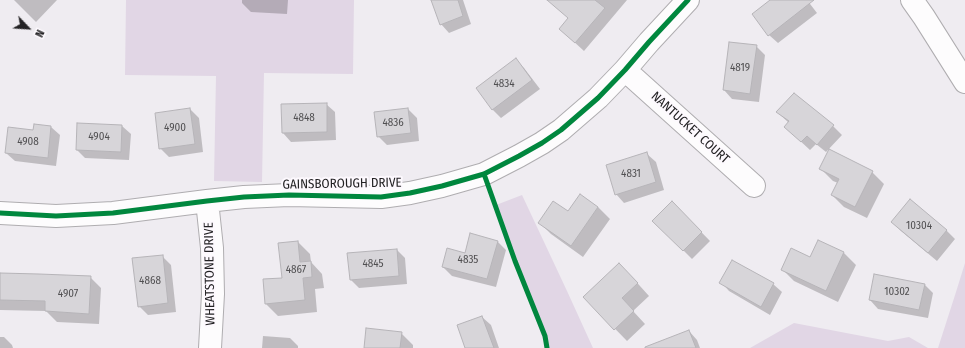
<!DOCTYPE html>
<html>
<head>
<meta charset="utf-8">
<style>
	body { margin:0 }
	#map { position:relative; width:965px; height:348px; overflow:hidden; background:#efecf1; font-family:"Fira Sans Condensed",sans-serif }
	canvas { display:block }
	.north { position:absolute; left:8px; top:8px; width:40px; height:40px; -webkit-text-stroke:3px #fdf9fe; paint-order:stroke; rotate:115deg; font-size:11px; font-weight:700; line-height:16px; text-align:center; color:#232224 }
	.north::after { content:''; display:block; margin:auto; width:14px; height:18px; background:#232224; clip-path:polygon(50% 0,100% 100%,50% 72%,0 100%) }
</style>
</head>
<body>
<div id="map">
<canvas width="965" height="348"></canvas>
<div class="north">N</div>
</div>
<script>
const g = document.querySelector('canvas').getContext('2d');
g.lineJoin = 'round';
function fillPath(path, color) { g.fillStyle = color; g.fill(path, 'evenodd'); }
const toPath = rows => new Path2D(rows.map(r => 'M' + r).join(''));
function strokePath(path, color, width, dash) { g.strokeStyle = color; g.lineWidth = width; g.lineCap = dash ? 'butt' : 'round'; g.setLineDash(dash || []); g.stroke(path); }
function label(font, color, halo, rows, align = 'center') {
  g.font = font + ' "Fira Sans Condensed",sans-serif'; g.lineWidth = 4; g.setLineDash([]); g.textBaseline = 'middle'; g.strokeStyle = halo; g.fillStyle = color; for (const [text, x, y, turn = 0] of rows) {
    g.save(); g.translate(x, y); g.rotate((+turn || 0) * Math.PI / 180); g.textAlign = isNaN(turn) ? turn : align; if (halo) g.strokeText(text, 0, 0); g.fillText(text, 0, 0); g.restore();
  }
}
fillPath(toPath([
	[126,0,354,0,353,74,264,73,262,182,214,181,216,76,125,75],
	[522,195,567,291,593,348,546,348,496,205],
	[965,263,965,348,938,348,956,292],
	[794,323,888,341,909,337,928,348,750,348]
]), '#e1d6e5');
fillPath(toPath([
	[14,0,57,0,36,22],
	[242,0,288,0,287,14,251,12,242,3],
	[432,0,463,0,471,24,449,33,441,24],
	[563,0,627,0,584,51,560,29,569,19,557,7],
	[771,0,807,0,817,13,778,43,769,35],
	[756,46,765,55,759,102,732,99,724,90],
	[515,60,524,68,540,89,501,118,492,109],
	[794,94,833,126,842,135,826,152,816,144,810,150,785,127,789,123,777,112],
	[326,104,335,112,336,140,291,142,283,133,282,105],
	[190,109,199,118,203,152,169,157,160,148],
	[408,109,417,118,419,141,387,145,378,136],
	[78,124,122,126,131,134,129,160,85,158,77,150],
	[35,125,51,127,60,135,56,166,15,161,6,153,34,131],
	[829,151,872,172,884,184,867,218,844,207,832,195,838,183,833,181,821,169],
	[647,154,656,162,664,190,624,203,616,194],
	[672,202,710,241,692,259,654,221],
	[598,207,610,219,583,257,551,234,539,222,568,213],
	[892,222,946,230,955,239,937,261,901,231],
	[497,241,506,250,496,287,452,276,443,267,465,254],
	[818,241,844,253,856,265,838,302,794,281,782,269,810,258],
	[298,242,310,254,311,262,322,274,324,288,315,289,317,312,278,316,266,304,283,278],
	[397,250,405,258,407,284,359,288,351,280],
	[162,256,171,265,176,312,148,315,139,306],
	[0,274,90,277,101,288,99,324,57,322,46,311,0,310],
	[631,276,649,296,633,311,645,324,627,341,584,297],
	[721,282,773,284,782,292,770,315,729,291],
	[924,284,933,293,928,318,878,309,870,300],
	[482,317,491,325,499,348,466,348],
	[689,331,697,340,700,348,645,348],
	[401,333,413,345,413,348,365,348],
	[263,336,290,338,298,346,298,348,262,348],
	[0,337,4,337,12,345,13,348,0,348]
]), '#0003');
const building = toPath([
	[431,0,458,0,463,16,440,25,431,0],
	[547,0,595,0,605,8,575,43,559,29,568,18,547,0],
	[770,0,814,0,768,36,752,14,770,0],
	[729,42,757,45,750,94,723,90,729,42],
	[516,58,532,80,492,110,476,88,516,58],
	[794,93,834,125,817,145,807,136,801,142,784,127,789,121,776,112,794,93],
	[327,103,327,132,282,133,281,104,327,103],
	[190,108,195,144,159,149,155,113,190,108],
	[408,108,411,133,377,137,374,112,408,108],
	[77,123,122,125,121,152,76,150,77,123],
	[34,124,51,126,48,158,5,153,8,127,33,130,34,124],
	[829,149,873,171,855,207,831,195,839,179,819,169,829,149],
	[647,152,656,182,615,195,606,165,647,152],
	[580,194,598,207,571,246,538,223,553,201,568,211,580,194],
	[910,199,947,230,928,253,891,222,910,199],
	[672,201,702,232,683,251,652,221,672,201],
	[470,233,498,241,487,279,442,267,447,248,465,253,470,233],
	[818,240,844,252,826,291,781,270,791,248,810,257,818,240],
	[298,241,300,262,311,261,312,277,303,278,305,300,265,304,263,279,282,278,278,243,298,241],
	[397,249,399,276,350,280,347,253,397,249],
	[163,255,168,303,138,307,132,258,163,255],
	[732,260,774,283,761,307,719,283,732,260],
	[619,263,638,283,622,298,634,311,614,330,583,297,619,263],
	[0,273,39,274,91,276,89,314,45,311,45,301,0,300,0,273],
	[874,274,925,284,919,310,869,300,874,274],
	[482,316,494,348,465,348,457,325,482,316],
	[366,328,402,332,400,348,364,348,366,328],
	[689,330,696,348,645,348,645,347,689,330]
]);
fillPath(building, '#d7d5d9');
strokePath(building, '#b6b4b8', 1);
const minor = toPath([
	[625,70,754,186],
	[207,201,212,248,213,294,210,348],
	[0,213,56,216,113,213,207,201,244,197,289,195,381,197,410,193,442,186,484,174,519,156,542,143,561,130,598,98,625,70,649,42,688,0]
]);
const secondary = toPath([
	[912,0,924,17,965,82]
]);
strokePath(minor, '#afadb0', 24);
strokePath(secondary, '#afadb0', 24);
strokePath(minor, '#fdfcfd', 22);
strokePath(secondary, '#fdfcfd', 22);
strokePath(toPath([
	[484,174,515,261,545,336,547,348],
	[0,213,56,216,113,213,207,201,244,197,289,195,381,197,410,193,442,186,484,174,519,156,542,143,561,130,598,98,625,70,649,42,688,0]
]), '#00873e', 5);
label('11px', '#515052', null, [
	["4819",740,68],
	["4834",504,84],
	["4848",304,118],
	["4836",393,123],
	["4900",175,128],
	["4904",99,137],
	["4908",28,142],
	["4831",631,174],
	["10304",919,226],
	["4835",468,260],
	["4845",373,264],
	["4867",296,270],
	["4868",150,281],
	["10302",897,292],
	["4907",68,294]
]);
label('13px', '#232224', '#fdf9fe', [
	["NANTUCKET COURT",690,128,42],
	["GAINSBOROUGH DRIVE",342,184,-1],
	["WHEATSTONE DRIVE",210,274,-91]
]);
</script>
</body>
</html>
